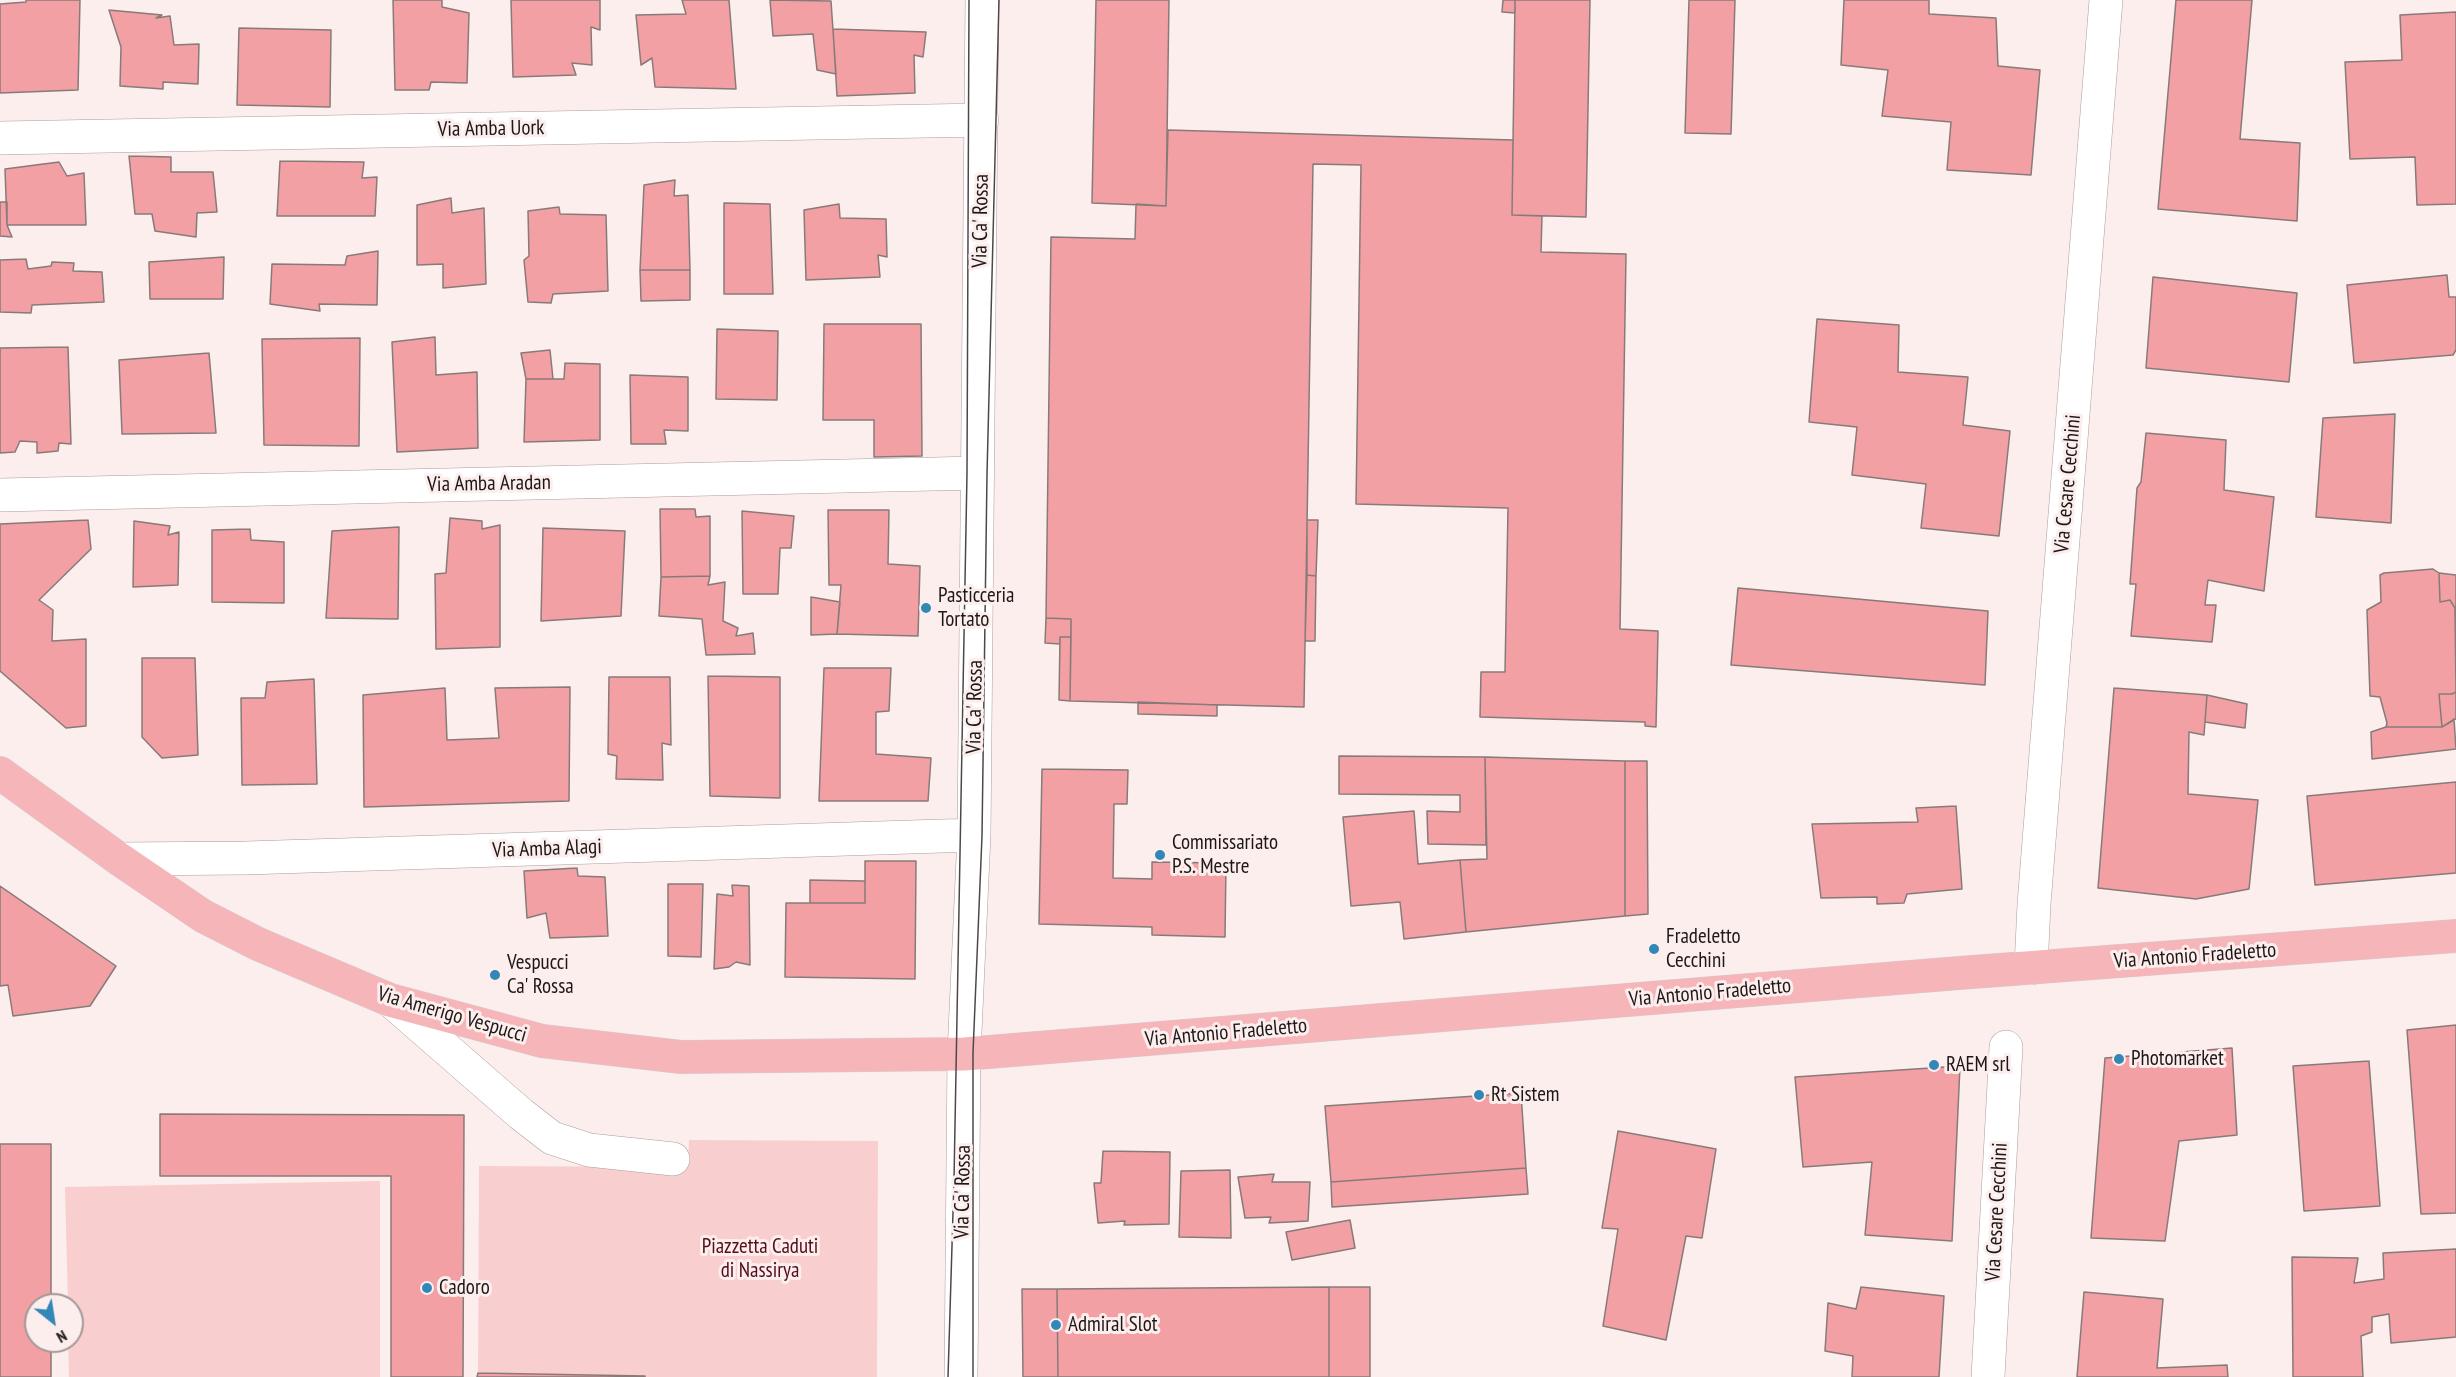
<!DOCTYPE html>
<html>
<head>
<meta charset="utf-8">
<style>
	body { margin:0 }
	#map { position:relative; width:2456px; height:1377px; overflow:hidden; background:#fdeeee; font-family:"PT Sans Narrow",sans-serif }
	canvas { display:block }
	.north { position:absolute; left:24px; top:1293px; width:60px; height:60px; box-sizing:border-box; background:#fdeeee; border:2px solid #a39898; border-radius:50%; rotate:150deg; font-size:16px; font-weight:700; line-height:24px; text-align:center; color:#1d1717 }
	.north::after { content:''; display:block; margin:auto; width:21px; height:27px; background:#3287b6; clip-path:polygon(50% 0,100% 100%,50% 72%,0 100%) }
</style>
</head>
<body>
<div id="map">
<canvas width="2456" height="1377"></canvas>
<div class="north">N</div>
</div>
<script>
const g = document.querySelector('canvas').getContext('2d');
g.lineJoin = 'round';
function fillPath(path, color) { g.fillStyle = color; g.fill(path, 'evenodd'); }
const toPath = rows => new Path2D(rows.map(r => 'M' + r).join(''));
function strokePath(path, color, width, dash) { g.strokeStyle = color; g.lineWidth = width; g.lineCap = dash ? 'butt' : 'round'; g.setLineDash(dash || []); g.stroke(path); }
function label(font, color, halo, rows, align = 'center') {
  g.font = font + ' "PT Sans Narrow",sans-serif'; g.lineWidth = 6; g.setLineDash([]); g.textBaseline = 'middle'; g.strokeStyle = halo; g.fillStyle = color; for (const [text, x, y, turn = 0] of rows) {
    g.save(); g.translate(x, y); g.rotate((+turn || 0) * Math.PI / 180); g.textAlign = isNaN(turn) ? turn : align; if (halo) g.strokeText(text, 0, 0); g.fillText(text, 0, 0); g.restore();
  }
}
fillPath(toPath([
	[689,1140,878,1141,877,1377,478,1377,479,1166,688,1167],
	[380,1181,380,1377,69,1377,68,1341,72,1341,72,1305,68,1305,65,1187]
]), '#f9cece');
const building = toPath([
	[26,0,80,0,78,90,0,93,0,4,26,2,26,0],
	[393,0,442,0,442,7,469,13,467,83,431,82,429,90,395,90,393,0],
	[511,0,600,0,600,30,591,27,592,65,572,63,576,75,513,77,511,0],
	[682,0,729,0,736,89,655,87,652,58,641,65,636,15,686,14,682,0],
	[770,0,831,1,836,74,817,70,813,34,773,36,770,0],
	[1096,0,1169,0,1166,206,1092,203,1096,0],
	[1503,0,1515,0,1515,13,1502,12,1503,0],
	[1515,0,1590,0,1586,217,1512,215,1515,0],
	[1689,0,1735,0,1731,134,1685,133,1689,0],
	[1844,0,1929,0,1929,14,1996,18,1998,66,2040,70,2031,175,1947,170,1951,122,1882,116,1888,70,1841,65,1844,0],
	[2176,0,2252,0,2240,139,2300,143,2297,221,2158,209,2176,0],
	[109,10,162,15,156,18,170,16,174,45,199,44,198,84,163,82,163,89,120,86,121,47,109,10],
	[2456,12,2456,204,2417,205,2415,157,2350,159,2345,62,2402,60,2400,15,2456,12],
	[239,28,331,30,330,107,237,105,239,28],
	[833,29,926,32,923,57,914,55,915,93,837,96,833,29],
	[1168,130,1513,140,1512,215,1542,216,1541,252,1626,254,1620,629,1658,631,1656,727,1645,726,1645,722,1480,717,1481,672,1505,672,1508,508,1356,504,1361,165,1313,164,1304,707,1070,701,1071,619,1046,618,1051,237,1135,239,1136,204,1166,206,1168,130],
	[129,156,171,157,171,172,213,172,217,212,197,213,196,237,155,231,152,214,135,214,129,156],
	[280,161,364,162,362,178,377,177,375,216,277,216,280,161],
	[59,162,67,176,84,173,86,225,7,225,5,169,59,162],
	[675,180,674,196,688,195,690,270,640,270,644,185,675,180],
	[451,198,452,213,484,208,486,284,443,288,443,264,417,265,417,205,451,198],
	[0,202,7,202,7,225,12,237,0,236,0,202],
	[724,203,770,204,773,294,724,294,724,203],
	[839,204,840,218,886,219,887,257,878,255,880,277,806,280,804,210,839,204],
	[559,207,560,214,606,215,608,291,553,294,551,303,528,302,524,260,529,256,528,211,559,207],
	[378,251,377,305,319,304,320,311,270,304,272,264,345,265,347,256,378,251],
	[224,257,223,299,150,299,149,262,224,257],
	[26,259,28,269,51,266,52,262,74,263,73,271,102,272,104,302,32,305,31,313,0,312,0,260,26,259],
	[640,270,690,270,690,300,641,301,640,270],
	[2447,275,2449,297,2456,297,2456,350,2453,355,2354,363,2347,285,2447,275],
	[2153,277,2297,293,2289,382,2146,368,2153,277],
	[1817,319,1899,325,1898,372,1968,377,1963,425,2010,431,1999,536,1921,528,1926,484,1852,475,1857,427,1809,422,1817,319],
	[824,324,921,324,922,456,874,457,874,420,823,420,824,324],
	[717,329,778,331,777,400,716,399,717,329],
	[435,337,436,375,477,372,478,448,397,452,392,342,435,337],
	[360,338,359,446,264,445,262,339,360,338],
	[68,347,71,444,59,443,58,451,37,453,37,442,20,441,15,452,0,453,0,348,68,347],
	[550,350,553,379,526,379,521,353,550,350],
	[209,353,216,433,122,434,119,360,209,353],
	[565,363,600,364,600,440,524,442,526,379,564,379,565,363],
	[630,375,688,377,688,431,664,430,666,444,631,444,630,375],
	[2395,414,2391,523,2316,517,2323,418,2395,414],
	[2146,433,2226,440,2224,490,2274,497,2264,591,2208,580,2205,605,2216,605,2212,642,2131,636,2136,584,2130,584,2137,488,2141,482,2146,433],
	[660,509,695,509,696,517,710,516,710,576,661,577,660,509],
	[828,510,889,510,888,564,920,566,918,636,837,634,841,585,829,585,828,510],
	[742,511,794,516,791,548,780,548,778,594,743,594,742,511],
	[450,518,482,521,482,529,500,525,500,647,436,649,435,574,446,573,450,518],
	[88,520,91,549,39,600,53,610,52,641,86,639,86,726,66,728,0,671,0,524,88,520],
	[1307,520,1318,520,1316,576,1307,575,1307,520],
	[134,521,170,526,168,535,179,532,178,585,133,587,134,521],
	[399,527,398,619,326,618,332,531,399,527],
	[543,528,625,531,621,616,541,621,543,528],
	[250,529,251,540,284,542,284,603,212,602,212,530,250,529],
	[2433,569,2439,573,2440,602,2450,600,2455,608,2456,692,2452,694,2439,694,2442,727,2386,727,2387,723,2380,697,2370,696,2367,610,2381,602,2380,575,2384,573,2433,569],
	[2439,573,2456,575,2456,622,2455,608,2450,600,2440,602,2439,573],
	[1307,575,1316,576,1315,641,1305,641,1307,575],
	[710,576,708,585,725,582,723,621,738,628,736,636,753,633,755,654,706,655,702,619,659,616,661,577,710,576],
	[1738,588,1988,611,1985,685,1731,665,1738,588],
	[811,597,840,602,837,634,811,635,811,597],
	[1046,618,1071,619,1071,637,1060,637,1060,644,1045,643,1046,618],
	[1060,637,1071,637,1070,701,1059,700,1060,637],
	[142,658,195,658,198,755,162,758,142,737,142,658],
	[824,668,891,668,889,711,876,712,876,754,931,758,928,801,819,801,824,668],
	[708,676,780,677,780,798,710,796,708,676],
	[609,677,670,677,671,745,662,743,663,780,616,779,617,756,608,754,609,677],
	[314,679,317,784,242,785,241,698,265,698,267,682,314,679],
	[570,687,569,801,364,807,363,695,445,688,447,740,499,738,495,688,570,687],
	[2114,688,2207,695,2204,735,2189,732,2188,794,2258,800,2249,889,2196,899,2098,888,2114,688],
	[2456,692,2456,719,2442,727,2439,694,2452,694,2456,692],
	[2207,695,2247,704,2245,728,2205,722,2207,695],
	[1138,702,1217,705,1217,716,1138,714,1138,702],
	[2454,719,2456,749,2372,759,2371,732,2386,727,2442,727,2454,719],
	[1339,756,1485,757,1486,845,1428,844,1427,811,1460,812,1460,795,1339,794,1339,756],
	[1485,757,1625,761,1625,916,1466,932,1460,860,1487,859,1485,757],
	[1625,761,1647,761,1648,914,1625,916,1625,761],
	[1042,769,1128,770,1127,804,1114,804,1113,878,1152,879,1152,862,1226,863,1225,937,1152,935,1152,927,1039,924,1042,769],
	[2456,782,2456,873,2315,885,2307,796,2456,782],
	[1956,806,1962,889,1907,894,1904,903,1877,904,1877,897,1821,898,1812,824,1918,822,1916,808,1956,806],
	[1414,811,1418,864,1460,860,1466,932,1404,939,1400,902,1351,906,1343,817,1414,811],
	[865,861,916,861,915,979,785,977,786,903,865,903,865,861],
	[577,868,578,876,605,877,608,936,550,938,546,913,527,918,524,871,577,868],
	[810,880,865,881,865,903,810,903,810,880],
	[668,884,703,884,701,957,668,956,668,884],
	[732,885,749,886,750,965,736,962,729,967,714,969,717,894,733,896,732,885],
	[0,886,116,966,90,1006,13,1016,8,985,0,986,0,886],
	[2456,1025,2456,1213,2421,1214,2407,1030,2456,1025],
	[2232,1048,2237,1135,2179,1141,2165,1241,2091,1238,2105,1058,2232,1048],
	[2369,1061,2380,1206,2304,1211,2293,1066,2369,1061],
	[1960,1066,1952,1241,1865,1235,1872,1162,1803,1167,1795,1077,1960,1066],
	[1521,1093,1526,1168,1331,1182,1325,1106,1521,1093],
	[160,1114,464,1115,463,1377,391,1377,391,1176,160,1176,160,1114],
	[1618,1131,1716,1149,1702,1238,1686,1236,1666,1340,1603,1326,1618,1229,1602,1228,1618,1131],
	[0,1144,51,1144,51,1305,36,1305,36,1341,51,1341,51,1377,0,1377,0,1144],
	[1103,1151,1170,1152,1169,1224,1124,1225,1125,1221,1098,1223,1094,1183,1101,1183,1103,1151],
	[1526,1168,1528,1194,1332,1207,1331,1182,1526,1168],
	[1230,1170,1231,1238,1179,1237,1181,1171,1230,1170],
	[1274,1174,1272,1182,1310,1182,1308,1221,1269,1223,1271,1217,1245,1218,1238,1177,1274,1174],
	[1350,1220,1355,1248,1292,1260,1286,1232,1350,1220],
	[2456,1249,2456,1337,2391,1343,2389,1314,2372,1317,2372,1332,2361,1336,2363,1377,2293,1377,2292,1257,2358,1258,2354,1283,2384,1279,2383,1253,2456,1249],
	[1329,1287,1329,1377,1058,1377,1057,1289,1329,1287],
	[1329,1287,1370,1287,1370,1377,1329,1377,1329,1287],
	[1861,1287,1944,1296,1939,1377,1852,1377,1853,1356,1825,1351,1828,1303,1856,1309,1861,1287],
	[1022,1289,1057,1289,1058,1377,1023,1377,1022,1289],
	[2084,1292,2163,1299,2157,1368,2227,1365,2228,1377,2077,1377,2084,1292],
	[478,1373,645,1376,645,1377,477,1377,478,1373]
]);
fillPath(building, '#f2a0a3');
strokePath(building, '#897a7a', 1.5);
const minor = toPath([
	[0,138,982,120],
	[0,495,978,473],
	[119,859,246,858,974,835],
	[2031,968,2034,904,2106,0],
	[390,1000,521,1114,552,1138,589,1150,673,1159],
	[961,1377,964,1054,974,835,982,0],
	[1988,1377,2006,1047]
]);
const major = toPath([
	[0,773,119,859,203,916,258,944,390,1000,542,1041,681,1057,964,1054,1959,973,2456,936]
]);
strokePath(minor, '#ad9c9c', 34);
strokePath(major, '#d2d1d1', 34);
strokePath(minor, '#fff', 33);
strokePath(major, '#f6b5b9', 33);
strokePath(toPath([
	[948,1377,954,1180,967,473,969,0],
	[973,1377,973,1053,982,836,987,474,999,0]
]), '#4f4747', 1.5);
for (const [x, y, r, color] of [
	[926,608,6,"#3287b6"],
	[1160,855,6,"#3287b6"],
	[1654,949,6,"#3287b6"],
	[495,975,6,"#3287b6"],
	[2119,1059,6,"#3287b6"],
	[1934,1065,6,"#3287b6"],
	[1479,1095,6,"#3287b6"],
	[427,1288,6,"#3287b6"],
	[1056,1325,6,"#3287b6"]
]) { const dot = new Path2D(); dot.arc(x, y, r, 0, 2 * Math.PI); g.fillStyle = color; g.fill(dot); strokePath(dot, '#fdeeee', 2); }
label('21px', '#1d1717', '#fdeeee', [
	["Via Amba Uork",491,129,-1],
	["Via Ca' Rossa",981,221,-89],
	["Via Amba Aradan",489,484,-1],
	["Via Cesare Cecchini",2068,484,-85],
	["Via Ca' Rossa",975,707,-89],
	["Via Amba Alagi",547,849,-2],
	["Via Antonio Fradeletto",2195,956,-4],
	["Via Antonio Fradeletto",1710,993,-5],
	["Via Amerigo Vespucci",452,1015,16],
	["Via Antonio Fradeletto",1226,1033,-5],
	["Via Ca' Rossa",963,1192,-89],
	["Via Cesare Cecchini",1997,1212,-87]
]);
label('21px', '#1d1717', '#fdeeee', [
	["Pasticceria",938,596],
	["Tortato",938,620],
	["Commissariato",1172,843],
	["P.S. Mestre",1172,867],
	["Fradeletto",1666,937],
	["Cecchini",1666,961],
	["Vespucci",507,963],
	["Ca' Rossa",507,987],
	["Photomarket",2131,1059],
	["RAEM srl",1946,1065],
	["Rt Sistem",1491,1095],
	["Cadoro",439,1288],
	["Admiral Slot",1068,1325]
], 'left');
label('21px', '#550d19', '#fdeeee', [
	["Piazzetta Caduti",760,1247],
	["di Nassirya",760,1271]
]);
</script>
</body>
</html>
